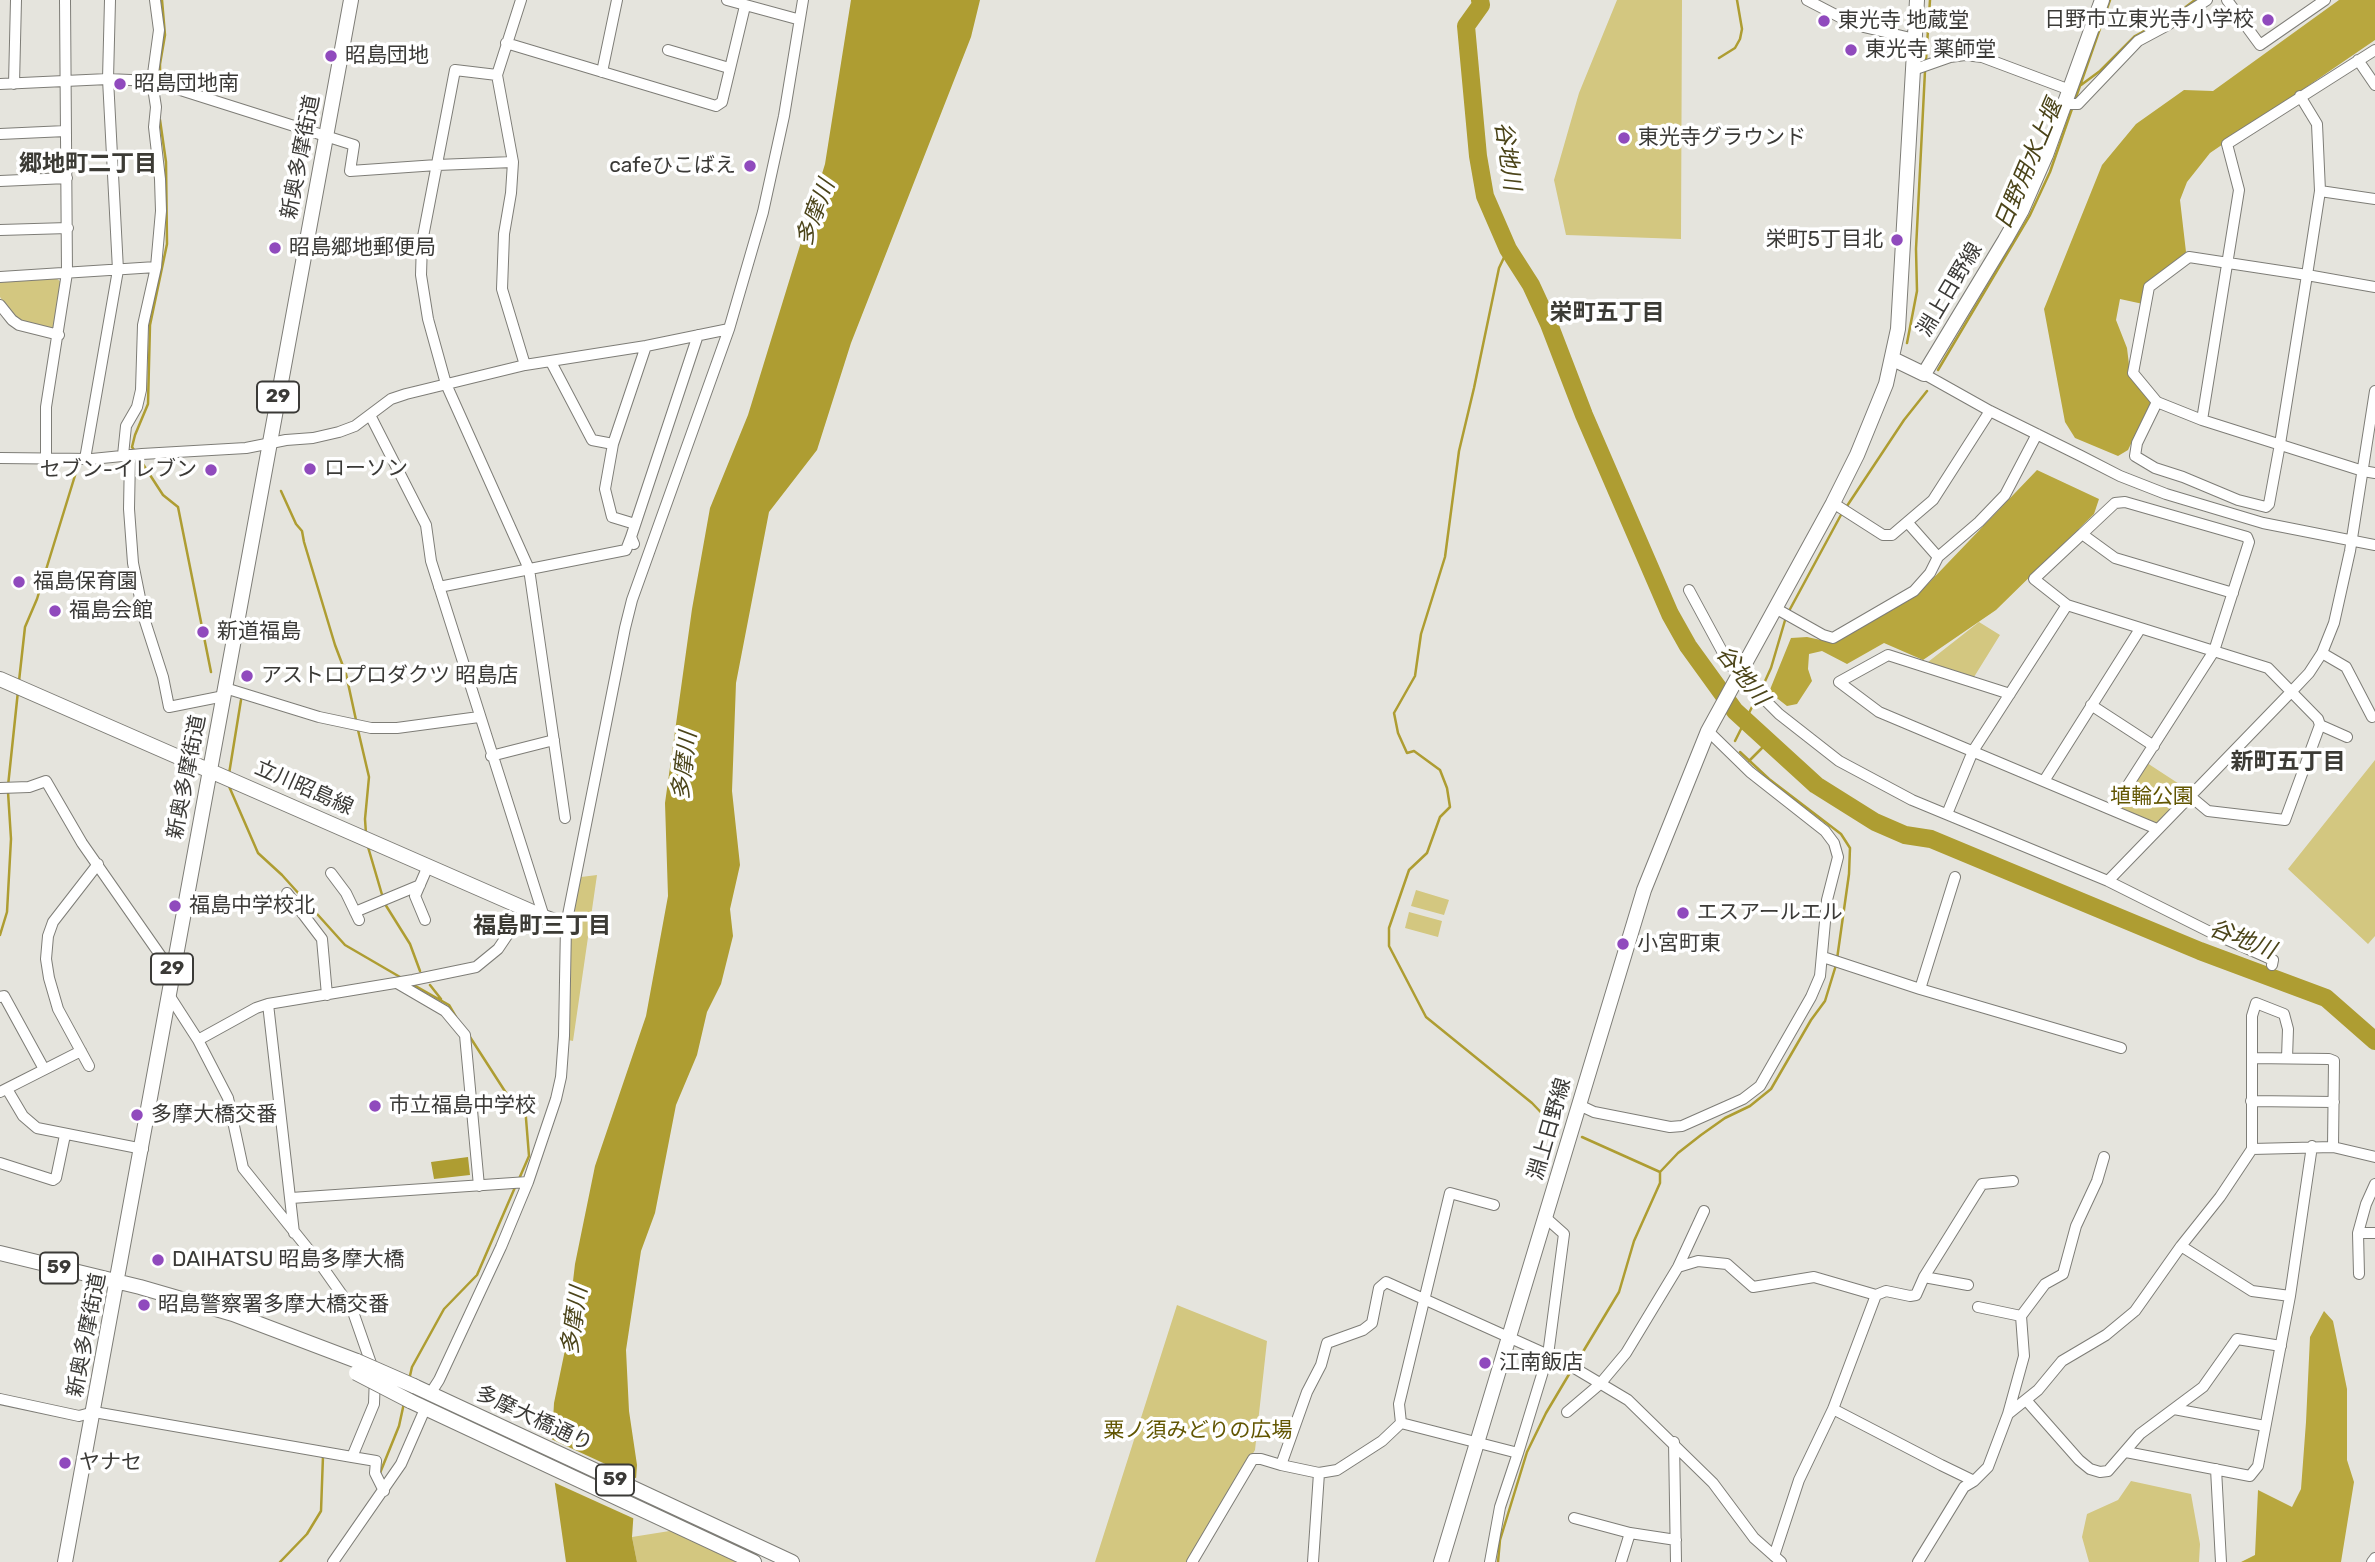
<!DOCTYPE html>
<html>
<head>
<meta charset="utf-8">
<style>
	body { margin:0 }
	canvas { display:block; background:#e5e4dd }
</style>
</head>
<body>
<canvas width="2375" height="1562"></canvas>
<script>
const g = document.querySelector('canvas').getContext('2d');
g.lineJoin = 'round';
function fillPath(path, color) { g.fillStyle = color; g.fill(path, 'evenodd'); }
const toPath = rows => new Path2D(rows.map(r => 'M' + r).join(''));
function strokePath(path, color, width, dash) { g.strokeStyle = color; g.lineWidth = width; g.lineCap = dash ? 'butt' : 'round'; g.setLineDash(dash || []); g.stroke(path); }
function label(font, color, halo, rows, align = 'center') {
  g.font = font + ' Rubik,"Noto Sans JP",sans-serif'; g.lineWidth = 7; g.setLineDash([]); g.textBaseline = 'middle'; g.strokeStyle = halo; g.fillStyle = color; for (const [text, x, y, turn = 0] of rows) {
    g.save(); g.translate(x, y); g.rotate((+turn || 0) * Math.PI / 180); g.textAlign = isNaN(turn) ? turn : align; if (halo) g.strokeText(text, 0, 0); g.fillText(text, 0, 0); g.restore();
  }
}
fillPath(toPath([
	[1617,0,1682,0,1681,239,1566,235,1554,180,1579,93],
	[56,278,61,282,55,329,21,323,14,317,0,297,0,282],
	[1979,622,2000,635,1974,677,1928,662],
	[2375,760,2375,936,2368,944,2288,869],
	[2144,761,2193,793,2157,829,2112,810],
	[597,875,573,1041,568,1040,570,929,581,877],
	[1416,890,1449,900,1444,915,1411,906],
	[1409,912,1442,921,1438,937,1405,928],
	[1177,1305,1267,1341,1255,1450,1187,1562,1095,1562],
	[2131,1481,2191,1494,2200,1544,2199,1562,2089,1562,2082,1537,2087,1514,2118,1500],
	[682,1529,754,1562,637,1562,632,1537]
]), '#d3c780');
fillPath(toPath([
	[2339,0,2375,0,2375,40,2210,153,2187,182,2180,200,2186,252,2147,286,2143,304,2120,299,2116,320,2127,348,2130,373,2152,400,2128,450,2118,456,2075,438,2065,422,2044,309,2102,165,2136,124,2184,90,2213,91],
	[2037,470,2099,499,2094,514,1996,610,1923,660,1884,643,1847,664,1822,651,1809,654,1808,669,1812,681,1797,704,1787,706,1769,692,1791,638,1807,637,1830,642,1922,590],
	[2324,1311,2333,1321,2347,1389,2347,1460,2354,1482,2341,1562,2241,1562,2255,1555,2258,1490,2292,1507,2301,1489,2306,1422,2310,1337]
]), '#b8a73e');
fillPath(toPath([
	[851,0,980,0,971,37,851,343,817,450,769,512,736,683,732,791,740,865,730,909,733,936,721,984,707,1012,697,1055,676,1105,655,1213,641,1251,626,1350,629,1411,637,1465,632,1537,637,1562,566,1562,551,1456,554,1403,565,1350,575,1264,595,1166,646,1016,668,896,665,803,692,609,710,508,748,415,825,164],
	[468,1157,470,1175,434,1179,431,1162]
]), '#ae9d32');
fillPath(toPath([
	[549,1438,640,1480,637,1520,551,1481,548,1456]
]), '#e5e4dd');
strokePath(toPath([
	[2183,9,2195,0],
	[1719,58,1735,48,1740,39,1742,29,1737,0],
	[1926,60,1930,0],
	[160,82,160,64,165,35,162,0],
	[2081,85,2100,71,2135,36,2172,16],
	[2075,100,2110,0],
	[1508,249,1499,268,1474,388,1459,451,1445,557,1421,634,1415,676,1394,713,1398,733,1407,753,1414,751,1440,770,1447,788,1450,807,1440,817,1427,853,1409,870,1389,928,1389,946,1426,1017,1532,1103,1554,1126],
	[1907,343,1917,291,1916,249,1925,71],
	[1938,370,2030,215,2050,172,2073,106],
	[134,450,132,447,135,435,148,404,150,325,167,244,166,162,160,120],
	[139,458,163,495,178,507,211,672],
	[281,491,296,524,302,531,304,542,335,645,346,674,356,720],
	[1847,506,1904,420,1927,391],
	[1789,611,1842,513],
	[19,681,25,627,37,599,77,469],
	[1761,690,1771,668,1786,617],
	[358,730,369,777,365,819,366,834],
	[1735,741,1758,695],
	[1740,752,1769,779,1841,834,1850,848,1849,874,1837,959],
	[1749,761,1768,742],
	[229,774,241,700],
	[228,784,258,853,282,875,345,945,400,977],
	[8,786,18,691],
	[368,847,383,898],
	[385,904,410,944,420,971],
	[0,935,7,912,11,839,8,792],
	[412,984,449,1005,456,1017],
	[430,985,441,999],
	[2368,1036,2375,1031],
	[470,1037,508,1096,525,1106,529,1156,519,1179],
	[1582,1137,1660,1172],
	[1660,1172,1678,1153,1701,1135,1725,1118,1750,1106,1771,1089,1811,1020,1825,1001,1836,965],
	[1575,1365,1619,1292,1634,1241,1660,1183,1660,1172],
	[409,1380,412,1367,444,1309,477,1275,516,1185],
	[380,1473,399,1426,404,1403],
	[280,1562,307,1534,321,1511,323,1456],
	[1498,1562,1500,1540,1527,1452,1546,1413,1571,1371]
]), '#ae9d32', 2.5);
strokePath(toPath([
	[1480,0,1481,5,1466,26,1478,156,1485,196,1508,249,1531,285,1549,324,1584,415,1670,614,1688,646,1735,711,1816,785,1875,822,1905,835,1931,839,2200,951,2326,998,2375,1041]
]), '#ae9d32', 18);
const minor = toPath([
	[521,0,497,75,513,162,511,193,504,234,502,289,525,365],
	[727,0,797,19],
	[1807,0,1855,25,1915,39],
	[2227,0,2260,45,2325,0],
	[506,43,716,106,722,102,745,6],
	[668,50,729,68],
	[2358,60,2375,85],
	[1913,70,1950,57,1965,55,1982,57,2070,90],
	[602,72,617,0],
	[497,75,455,70,422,242,421,275,428,319,446,384,529,569,565,818],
	[0,84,108,79,152,81,354,145,350,171,437,165,513,162],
	[14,84,16,0],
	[2300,96,2317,124,2320,191,2307,275,2280,444,2269,504,2266,507,2238,500,2183,477,2155,468,2135,456,2137,443,2157,402,2133,373,2149,287,2189,257,2307,275,2375,287],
	[2065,104,2078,104,2138,41,2166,26,2207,0],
	[0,134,66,131],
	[0,181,67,178],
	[2320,191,2375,199],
	[0,230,68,228],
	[0,277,156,267],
	[0,305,12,320,19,325,59,335],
	[551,362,592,440,613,444,646,346],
	[1924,374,1990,411,2081,456,2120,476,2166,494,2263,523,2375,545],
	[2157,402,2202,420,2363,471,2375,473],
	[370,415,426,525,431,561,544,917],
	[2202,420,2239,190,2227,144,2375,50],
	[613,444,605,489,612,517,635,524],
	[123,455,126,426,137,407,141,390,143,325,156,267,161,211,160,179,154,127,156,107,152,81,159,30,155,0],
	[130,455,129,509,133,563,144,618,163,677,169,707,224,696],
	[0,458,92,459,142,454,246,448,286,440,313,438,339,432,355,426,391,399,406,394,525,365,646,346,729,329],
	[46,458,46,407,67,273,65,0],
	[85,459,118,270,108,79,110,0],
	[1833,503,1883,535,1892,535,1933,500,1990,411],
	[1908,523,1938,557],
	[2082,534,2115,503,2125,502,2247,537,2249,542,2214,651,2112,810],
	[634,544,631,537,698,335],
	[439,587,626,550,631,537],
	[1689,590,1729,664,1779,714,1839,761,1912,800,2108,881,2212,933,2273,960,2272,965],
	[1775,608,1823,635,1833,638,1914,591,1930,573,1938,557,1979,522,2005,495,2037,434],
	[2322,653,2346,667,2372,717],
	[225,688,319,717,371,728,397,728,479,717],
	[2010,694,1888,655,1839,682,1879,712,2157,829],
	[2091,705,2154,746],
	[2320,725,2347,737],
	[491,756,554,740],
	[2044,781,2140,629],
	[0,788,29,787,46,781,82,843,172,972],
	[2190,796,2208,811,2285,820,2320,725,2318,719,2268,668,2067,605,2034,579,2082,534,2115,558,2233,593],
	[1947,814,1973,751,2067,605],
	[331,873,346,893,359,920],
	[2108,881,2292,691,2309,673,2322,653,2334,623,2350,551,2375,391],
	[287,893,322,939,327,995],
	[355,912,420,885],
	[425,920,415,896,428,866],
	[1823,957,1920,989,2121,1048],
	[397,983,445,1011,465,1035,479,1186],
	[1920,989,1955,877],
	[169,995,198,1040,256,1008,268,1004,413,980,476,967,498,949,525,909],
	[0,997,4,996,44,1069],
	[268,1004,294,1233],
	[198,1040,228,1098,243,1168,321,1265,352,1309,375,1375,374,1404,352,1457,376,1461,375,1473,384,1491],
	[2252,1058,2329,1059,2334,1061,2333,1147],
	[89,1066,58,1009,49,978,46,959,48,936,53,922,98,864],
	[7,1089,23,1116,37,1128,143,1149],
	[0,1092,81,1051],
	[2251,1101,2334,1102],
	[1579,1105,1594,1112,1670,1127,1682,1126,1743,1099,1760,1086,1811,997,1820,976,1827,900,1838,857,1834,843,1825,831,1750,772,1708,731],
	[2252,1149,2333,1147,2375,1157],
	[0,1163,53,1180,56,1178,65,1135],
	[291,1198,528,1182],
	[2358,1233,2375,1233],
	[2181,1246,2252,1291,2290,1296],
	[1678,1267,1698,1261,1727,1264,1753,1287,1814,1277,1876,1295,1886,1291,1910,1296,1916,1295,1924,1277,1982,1184,2013,1181],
	[2359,1274,2358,1233,2366,1204,2375,1184],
	[1924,1277,1968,1285],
	[1978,1307,2021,1316],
	[430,1394,439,1380,501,1247,528,1182,556,1099,561,1077,564,1036,566,925,625,628,632,600,729,329,763,212,784,116,803,0],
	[0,1399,79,1416,94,1412,352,1457],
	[2026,1400,2079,1460,2090,1469,2100,1472,2108,1471,2140,1434,2203,1387,2237,1339,2281,1346],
	[1833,1409,1941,1465,1974,1481],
	[2174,1409,2265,1426],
	[1567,1412,1600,1384,1626,1353,1678,1267,1704,1211],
	[2008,1414,2024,1356,2021,1316,2045,1284,2063,1274,2076,1226,2097,1181,2104,1157],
	[1401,1423,1399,1404,1450,1193,1494,1205],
	[1401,1423,1518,1453,1500,1507,1490,1562],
	[1674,1442,1676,1562],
	[2126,1452,2250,1476,2258,1466,2290,1296,2312,1146],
	[1518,1453,1548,1355,1564,1234,1546,1218],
	[1281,1465,1319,1473,1337,1470,1382,1441,1401,1423],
	[2216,1469,2221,1562],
	[1574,1518,1630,1533,1676,1540],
	[1774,1556,1799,1480,1833,1409,1876,1295],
	[333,1562,401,1464,425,1409],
	[1192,1562,1253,1459,1261,1459,1281,1465,1307,1392,1321,1365,1327,1343,1363,1330,1372,1323,1379,1288,1386,1282,1566,1363,1628,1400,1713,1483,1754,1538,1781,1562],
	[1313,1562,1319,1473],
	[1621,1562,1630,1533],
	[1918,1562,1964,1487,1974,1481,1988,1467,2008,1414,2038,1390,2062,1361,2106,1335,2135,1311,2181,1246,2220,1197,2252,1149,2252,1016,2256,1003,2284,1014,2288,1029,2287,1058],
	[2372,1562,2375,1558]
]);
const major = toPath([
	[1893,359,1924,374,2005,240,2022,210,2046,155,2102,0],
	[0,679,544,917,566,925],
	[0,1253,140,1287,233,1314,357,1361],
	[414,1386,792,1562],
	[410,1401,754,1562],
	[65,1562,351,0],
	[1441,1562,1644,890,1708,731,1833,503,1857,455,1886,384,1898,329,1917,0]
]);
strokePath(minor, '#7e7d77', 12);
strokePath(major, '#7e7d77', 16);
strokePath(minor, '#fff', 10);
strokePath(major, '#fff', 14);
const majorBridge = toPath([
	[357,1361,414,1386],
	[356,1373,410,1401]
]);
strokePath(majorBridge, '#7e7d77', 16, []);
strokePath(majorBridge, '#fff', 14);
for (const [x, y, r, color] of [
	[2268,20,7,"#904abd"],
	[1824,21,7,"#904abd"],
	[1851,50,7,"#904abd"],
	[331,56,7,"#904abd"],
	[120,84,7,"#904abd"],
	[1624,138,7,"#904abd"],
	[750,166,7,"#904abd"],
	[1897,240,7,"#904abd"],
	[275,248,7,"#904abd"],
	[310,469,7,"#904abd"],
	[211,470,7,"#904abd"],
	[19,582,7,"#904abd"],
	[55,611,7,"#904abd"],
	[203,632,7,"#904abd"],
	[247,676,7,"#904abd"],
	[175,906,7,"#904abd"],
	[1683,913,7,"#904abd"],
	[1623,944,7,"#904abd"],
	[375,1106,7,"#904abd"],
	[137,1115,7,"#904abd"],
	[158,1260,7,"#904abd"],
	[144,1305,7,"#904abd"],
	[1485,1363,7,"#904abd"],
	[65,1463,7,"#904abd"]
]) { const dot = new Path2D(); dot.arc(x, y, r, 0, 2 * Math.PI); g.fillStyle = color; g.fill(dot); strokePath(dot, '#fff', 2.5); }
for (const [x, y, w] of [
	[278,397,42],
	[172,969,42],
	[59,1268,38],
	[615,1480,38]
]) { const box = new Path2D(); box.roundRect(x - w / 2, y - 15.5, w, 31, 5); g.fillStyle = '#fff'; g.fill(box); strokePath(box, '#3b3a37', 2); }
label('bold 19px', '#3b3a37', null, [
	["29",278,397],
	["29",172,969],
	["59",59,1268],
	["59",615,1480]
]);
label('21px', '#3b3a37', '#fff', [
	["日野市立東光寺小学校",2254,20,"right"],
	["東光寺 地蔵堂",1838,21],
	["東光寺 薬師堂",1865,50],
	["昭島団地",345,56],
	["昭島団地南",134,84],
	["東光寺グラウンド",1638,138],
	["cafeひこばえ",736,166,"right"],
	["栄町5丁目北",1883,240,"right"],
	["昭島郷地郵便局",289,248],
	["ローソン",324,469],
	["セブン-イレブン",197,470,"right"],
	["福島保育園",33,582],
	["福島会館",69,611],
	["新道福島",217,632],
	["アストロプロダクツ 昭島店",261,676],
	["福島中学校北",189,906],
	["エスアールエル",1697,913],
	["小宮町東",1637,944],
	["市立福島中学校",389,1106],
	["多摩大橋交番",151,1115],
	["DAIHATSU 昭島多摩大橋",172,1260],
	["昭島警察署多摩大橋交番",158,1305],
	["江南飯店",1499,1363],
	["ヤナセ",79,1463]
], 'left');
label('21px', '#3b3a37', '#fff', [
	["新奥多摩街道",301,157,-79],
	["淵上日野線",1950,290,-59],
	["新奥多摩街道",187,777,-79],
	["立川昭島線",304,788,24],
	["淵上日野線",1550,1129,-74],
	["新奥多摩街道",87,1335,-79],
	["多摩大橋通り",534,1419,25]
]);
label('21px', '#625602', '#fff', [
	["埴輪公園",2152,797],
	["粟ノ須みどりの広場",1198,1431]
]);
label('italic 23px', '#4b4419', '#fff', [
	["谷地川",1507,156,82],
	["日野用水上堰",2029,165,-67],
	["多摩川",816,213,-69],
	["谷地川",1742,676,51],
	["多摩川",685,766,-83],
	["谷地川",2242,940,21],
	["多摩川",575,1321,-82]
]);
label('bold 23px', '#3c3b35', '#fff', [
	["郷地町二丁目",88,164],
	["栄町五丁目",1607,313],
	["新町五丁目",2288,762],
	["福島町三丁目",542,926]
]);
</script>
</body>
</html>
